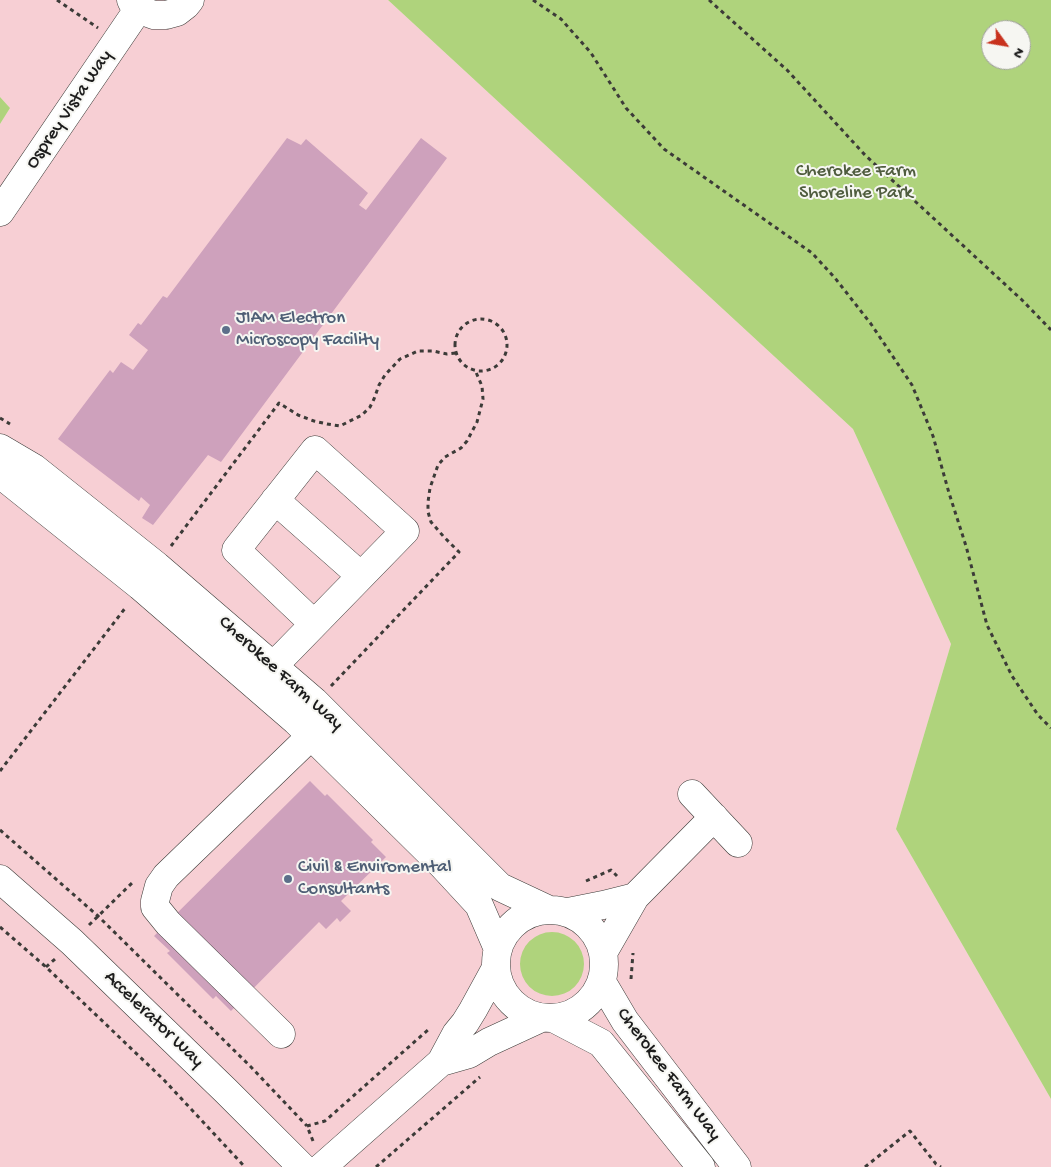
<!DOCTYPE html>
<html>
<head>
<meta charset="utf-8">
<style>
	body { margin:0 }
	#map { position:relative; width:1051px; height:1167px; overflow:hidden; background:#f1e9d5; font-family:"Gochi Hand",sans-serif }
	canvas { display:block }
	.north { position:absolute; left:981px; top:20px; width:50px; height:50px; box-sizing:border-box; background:#f6f6f2; border:1px solid #9f9f9c; border-radius:50%; rotate:122deg; font-size:14px; font-weight:700; line-height:20px; text-align:center; color:#1c1c1c }
	.north::after { content:''; display:block; margin:auto; width:18px; height:22px; background:#c8321e; clip-path:polygon(50% 0,100% 100%,50% 72%,0 100%) }
</style>
</head>
<body>
<div id="map">
<canvas width="1051" height="1167"></canvas>
<div class="north">N</div>
</div>
<script>
const g = document.querySelector('canvas').getContext('2d');
g.lineJoin = 'round';
function fillPath(path, color) { g.fillStyle = color; g.fill(path, 'evenodd'); }
const toPath = rows => new Path2D(rows.map(r => 'M' + r).join(''));
function strokePath(path, color, width, dash) { g.strokeStyle = color; g.lineWidth = width; g.lineCap = dash ? 'butt' : 'round'; g.setLineDash(dash || []); g.stroke(path); }
function label(font, color, halo, rows, align = 'center') {
  g.font = font + ' "Gochi Hand",sans-serif'; g.lineWidth = 4; g.setLineDash([]); g.textBaseline = 'middle'; g.strokeStyle = halo; g.fillStyle = color; for (const [text, x, y, turn = 0] of rows) {
    g.save(); g.translate(x, y); g.rotate((+turn || 0) * Math.PI / 180); g.textAlign = isNaN(turn) ? turn : align; if (halo) g.strokeText(text, 0, 0); g.fillText(text, 0, 0); g.restore();
  }
}
fillPath(toPath([
	[0,0,388,0,853,429,951,644,896,829,1051,1099,1051,1167,0,1167,0,124,10,108,0,97]
]), '#f7cfd4');
fillPath(toPath([
	[388,0,1051,0,1051,1099,896,829,951,644,853,429],
	[991,30,1021,30,1021,60,991,60],
	[0,97,10,108,0,124],
	'520 964a32 32 0 1 1 64 0a32 32 0 1 1-64 0Z'
]), '#afd37c');
fillPath(toPath([
	[287,138,301,145,306,139,368,193,359,205,366,210,421,138,447,158,221,462,208,455,153,525,142,518,150,505,141,497,139,501,58,439,110,370,113,373,121,362,133,370,148,350,129,335,138,323,141,325,163,296,167,298],
	[310,781,325,796,327,794,373,840,371,842,386,857,341,901,351,911,340,922,337,918,326,929,319,922,231,1011,216,996,213,999,167,953,170,951,154,936]
]), '#cea1bc');
const minor = toPath([
	[131,0,133,4,143,11,154,15,166,15,177,12,186,5,190,0],
	[0,212,139,8],
	[0,448,34,468,157,566,314,701,500,887,549,910],
	[0,474,140,586,296,721,442,865,479,905,498,949],
	[275,500,361,576],
	[273,666,287,652,405,531,315,450,236,550,314,624],
	[692,794,738,843],
	[0,879,72,942,226,1091,302,1167],
	'496 964a54 54 0 1 1 108 0a54 54 0 1 1-108 0Z',
	[568,912,603,905,635,897],
	[604,951,635,897,714,817],
	[602,982,625,1021,737,1167],
	[555,1019,601,1043,701,1167],
	[281,1034,168,923,155,907,155,901,159,886,166,876,311,736],
	[441,1062,469,1054,489,1042,541,1018],
	[322,1167,441,1062,456,1034,465,1023,473,1010,496,968]
]);
strokePath(minor, '#3c3b38', 29);
strokePath(toPath([
	[57,0,98,28],
	[533,0,561,19,591,53,626,108,664,149,812,253,835,278,871,324,912,385,933,436,949,493,966,546,987,625,1012,676,1038,715,1051,728],
	[709,0,787,70,865,155,1022,300,1051,330],
	'455 345a26 26 0 1 1 52 0a26 26 0 1 1-52 0Z',
	[0,418,10,424],
	[171,546,279,403,298,415,314,421,327,424,340,426,362,415,370,407,374,399,379,385,385,375,400,359,418,351,433,351,447,354,456,353],
	[331,686,459,552,444,537,431,522,428,512,428,502,430,488,438,465,445,457,461,448,467,441,477,422,483,399,482,386,475,370],
	[0,771,126,607],
	[0,830,98,916,251,1067,307,1126],
	[586,881,611,870,617,876],
	[89,925,133,882],
	[0,927,46,967,164,1080,245,1167],
	[46,967,55,959],
	[631,979,633,953],
	[313,1141,307,1126,325,1121,429,1029],
	[376,1167,480,1077],
	[865,1167,910,1131,936,1164,941,1167]
]), '#3c3b38', 3, [4, 4]);
strokePath(minor, '#fff', 28);
for (const [x, y, r, color] of [
	[226,330,5,"#5c6f8a"],
	[288,879,5,"#5c6f8a"]
]) { const dot = new Path2D(); dot.arc(x, y, r, 0, 2 * Math.PI); g.fillStyle = color; g.fill(dot); strokePath(dot, '#f6f6f2', 2); }
label('19px', '#1c1c1c', '#f6f6f2', [
	["Osprey Vista Way",70,110,-56],
	["Cherokee Farm Way",280,674,42],
	["Accelerator Way",153,1020,44],
	["Cherokee Farm Way",668,1075,53]
]);
label('19px', '#4f5c3e', '#f6f6f2', [
	["Cherokee Farm",856,172],
	["Shoreline Park",856,194]
]);
label('19px', '#4e5e75', '#f6f6f2', [
	["JIAM Electron",236,319],
	["Microscopy Facility",236,341],
	["Civil & Enviromental",298,868],
	["Consultants",298,890]
], 'left');
</script>
</body>
</html>
